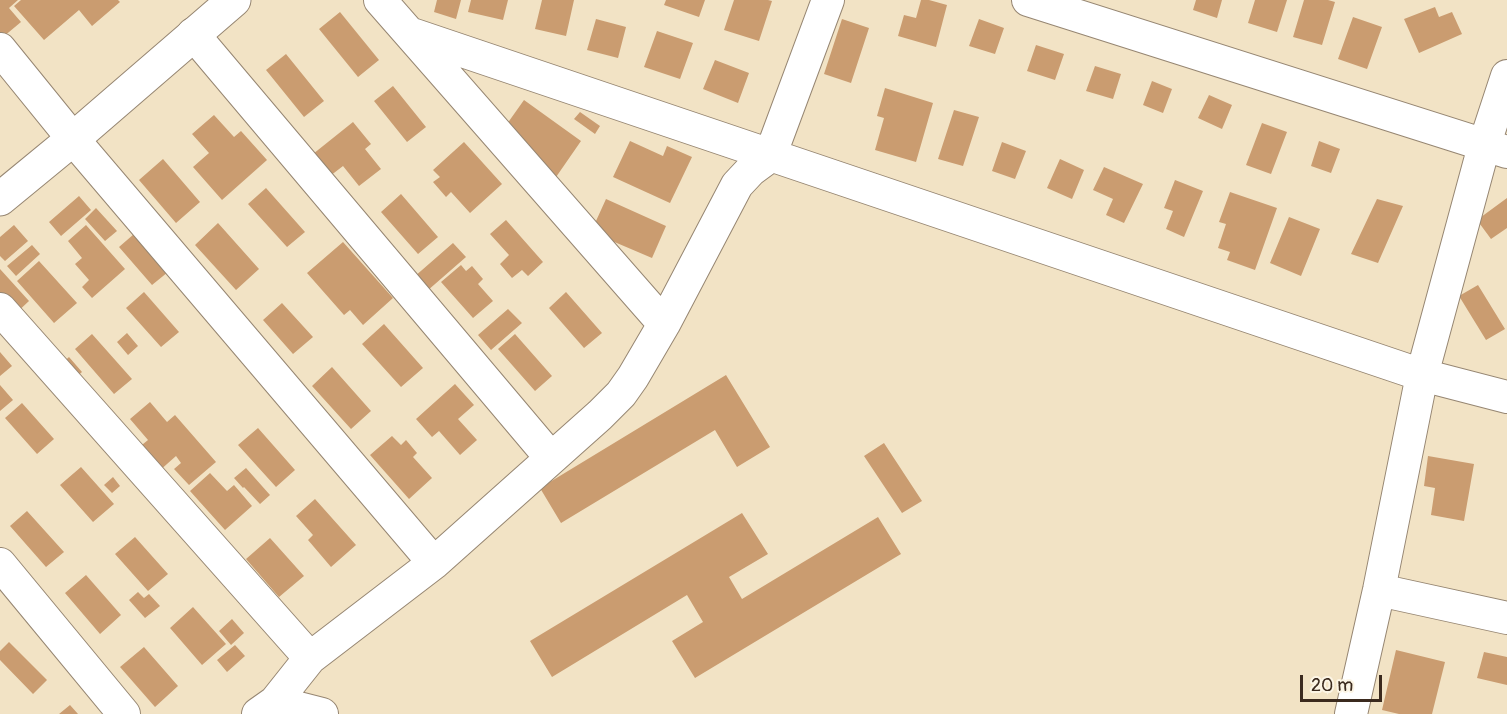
<!DOCTYPE html>
<html>
<head>
<meta charset="utf-8">
<style>
	body { margin:0 }
	#map { position:relative; width:1507px; height:714px; overflow:hidden; background:#f2e3c5; font-family:Pangolin,sans-serif }
	canvas { display:block }
	.scale { position:absolute; left:1300px; top:675px; width:82px; height:27px; box-sizing:border-box; border:3px solid #3b2a1e; border-top:0; padding-left:8px; font-size:18px; line-height:21px; white-space:nowrap; color:#3b2a1e; -webkit-text-stroke:4px #fcf5e5; paint-order:stroke }
</style>
</head>
<body>
<div id="map">
<canvas width="1507" height="714"></canvas>
<div class="scale">20 m</div>
</div>
<script>
const g = document.querySelector('canvas').getContext('2d');
g.lineJoin = 'round';
function fillPath(path, color) { g.fillStyle = color; g.fill(path, 'evenodd'); }
const toPath = rows => new Path2D(rows.map(r => 'M' + r).join(''));
function strokePath(path, color, width, dash) { g.strokeStyle = color; g.lineWidth = width; g.lineCap = dash ? 'butt' : 'round'; g.setLineDash(dash || []); g.stroke(path); }
fillPath(toPath([
	[0,0,18,0,9,8,21,22,3,37,0,33],
	[21,0,118,0,120,2,92,26,79,10,44,40,14,6],
	[437,0,461,0,456,19,434,12],
	[471,0,508,0,503,20,468,12],
	[542,0,574,0,566,36,535,29],
	[666,0,705,0,699,17,664,5],
	[734,0,768,0,772,1,759,41,724,30],
	[921,0,929,0,947,5,936,47,898,36,904,15,916,18],
	[1196,0,1222,0,1217,18,1193,10],
	[1255,0,1287,0,1277,32,1248,23],
	[1304,0,1328,0,1335,2,1322,45,1293,37],
	[1435,7,1439,17,1452,12,1462,34,1419,53,1404,19],
	[340,12,379,60,358,77,319,29],
	[1353,17,1382,27,1367,69,1338,59],
	[596,19,626,27,618,58,587,50],
	[842,19,869,28,851,83,824,74],
	[979,19,1004,28,995,54,969,46],
	[657,31,693,43,680,79,644,67],
	[1036,45,1064,54,1055,80,1027,71],
	[286,54,324,101,304,117,266,70],
	[715,60,749,73,738,103,703,89],
	[1095,66,1121,74,1113,99,1086,91],
	[1152,81,1172,89,1163,113,1143,105],
	[393,86,426,127,407,142,374,101],
	[885,88,933,103,916,162,875,150,884,118,877,116],
	[1209,95,1232,105,1222,129,1198,118],
	[524,100,581,141,554,180,534,166,539,158,502,131],
	[954,110,979,117,963,166,938,159],
	[580,112,600,126,595,134,574,119],
	[214,115,234,137,241,131,267,160,222,200,193,167,209,153,192,134],
	[353,122,371,144,365,149,381,169,359,186,343,166,330,176,313,154],
	[1262,123,1287,132,1271,174,1246,165],
	[630,141,663,156,667,146,692,157,670,203,613,177],
	[1319,141,1340,149,1331,173,1311,166],
	[464,142,502,184,470,213,451,192,446,197,433,182,440,177,433,170],
	[1002,142,1026,151,1015,179,992,171],
	[163,159,200,202,176,223,139,180],
	[1060,159,1084,170,1072,199,1047,188],
	[1104,167,1143,184,1124,223,1106,215,1113,199,1093,190],
	[1175,180,1203,191,1184,237,1166,229,1173,211,1164,208],
	[266,188,305,232,287,247,248,204],
	[1230,192,1277,208,1255,270,1227,260,1230,252,1218,248,1226,224,1219,222],
	[401,194,438,237,418,254,381,212],
	[79,196,91,210,61,236,49,222],
	[1507,198,1507,228,1491,239,1477,220],
	[606,199,666,226,652,258,591,232],
	[1377,199,1403,206,1378,263,1351,254],
	[96,208,117,231,105,241,85,219],
	[1289,217,1320,229,1301,276,1270,263],
	[506,220,543,262,528,276,522,270,512,278,500,264,509,255,490,234],
	[218,223,259,269,236,290,195,245],
	[14,225,28,241,5,261,0,256,0,237],
	[86,225,125,269,92,298,82,287,89,280,75,264,82,258,68,241],
	[134,234,168,272,152,285,119,247],
	[343,242,393,298,363,325,350,310,344,315,307,273],
	[453,243,466,257,427,291,414,277],
	[32,245,40,254,16,276,7,266],
	[39,261,77,303,54,323,17,281],
	[461,265,466,271,472,266,483,279,478,284,493,301,473,318,441,282],
	[0,269,29,301,13,316,0,301],
	[1478,285,1505,329,1486,340,1459,296],
	[144,292,179,332,161,347,126,308],
	[566,292,602,333,584,348,549,308],
	[282,303,313,337,293,354,263,320],
	[508,309,522,323,491,350,478,335],
	[384,324,423,368,401,387,362,344],
	[127,333,138,346,128,355,117,342],
	[92,334,132,379,114,394,75,349],
	[515,334,552,376,535,391,498,349],
	[0,352,12,366,0,376],
	[69,357,82,372,72,381,59,366],
	[332,367,371,411,351,429,312,386],
	[726,375,770,447,737,467,715,430,561,523,540,488],
	[455,384,474,405,458,419,477,440,460,455,439,431,432,437,416,419],
	[0,385,13,400,0,411],
	[150,402,167,422,175,415,216,462,189,485,174,469,181,463,176,456,158,472,137,449,148,440,130,419],
	[22,403,54,439,37,454,5,418],
	[258,428,295,470,276,487,238,445],
	[392,436,401,445,406,440,417,453,413,457,432,478,409,499,370,455],
	[884,443,922,501,902,513,864,456],
	[1428,456,1474,464,1464,521,1431,515,1435,488,1424,486],
	[81,467,114,504,93,522,60,485],
	[246,468,270,495,260,504,244,487,243,488,234,478],
	[210,473,227,491,234,485,252,506,225,530,190,491],
	[113,477,120,486,112,493,104,485],
	[315,499,356,545,331,567,308,540,313,535,296,516],
	[27,511,64,552,46,567,10,526],
	[742,513,768,554,729,577,742,599,878,517,901,554,695,678,672,641,703,622,687,595,552,677,530,641],
	[135,537,168,574,148,591,115,554],
	[270,538,304,576,279,597,246,559],
	[86,575,121,615,100,634,65,593],
	[138,592,144,598,149,594,160,606,145,618,129,600],
	[193,607,226,644,202,665,170,628],
	[232,619,244,633,231,645,219,631],
	[9,642,47,680,33,694,0,660,0,651],
	[235,645,245,656,227,672,217,660],
	[144,647,178,686,155,707,120,667],
	[1396,650,1445,662,1432,714,1399,714,1382,710],
	[1484,652,1507,657,1507,685,1477,678],
	[70,705,78,714,59,714]
]), '#ca9c70');
const street = toPath([
	[380,0,664,324],
	[1028,0,1507,152],
	[409,33,1422,375,1507,397],
	[193,34,551,458],
	[0,49,73,139,434,563],
	[0,309,310,658],
	[0,564,124,714],
	[1379,590,1507,618],
	[275,702,322,714],
	[258,714,275,702,310,658,434,563,600,415,621,394,633,377,664,324,737,185,751,170,770,156,828,0],
	[1351,714,1379,590,1422,375,1484,146,1507,76]
]);
const secondary = toPath([
	[0,199,73,139,234,0]
]);
strokePath(street, '#968672', 34);
strokePath(secondary, '#968672', 35);
strokePath(street, '#fff', 32);
strokePath(secondary, '#fff', 33);
</script>
</body>
</html>
